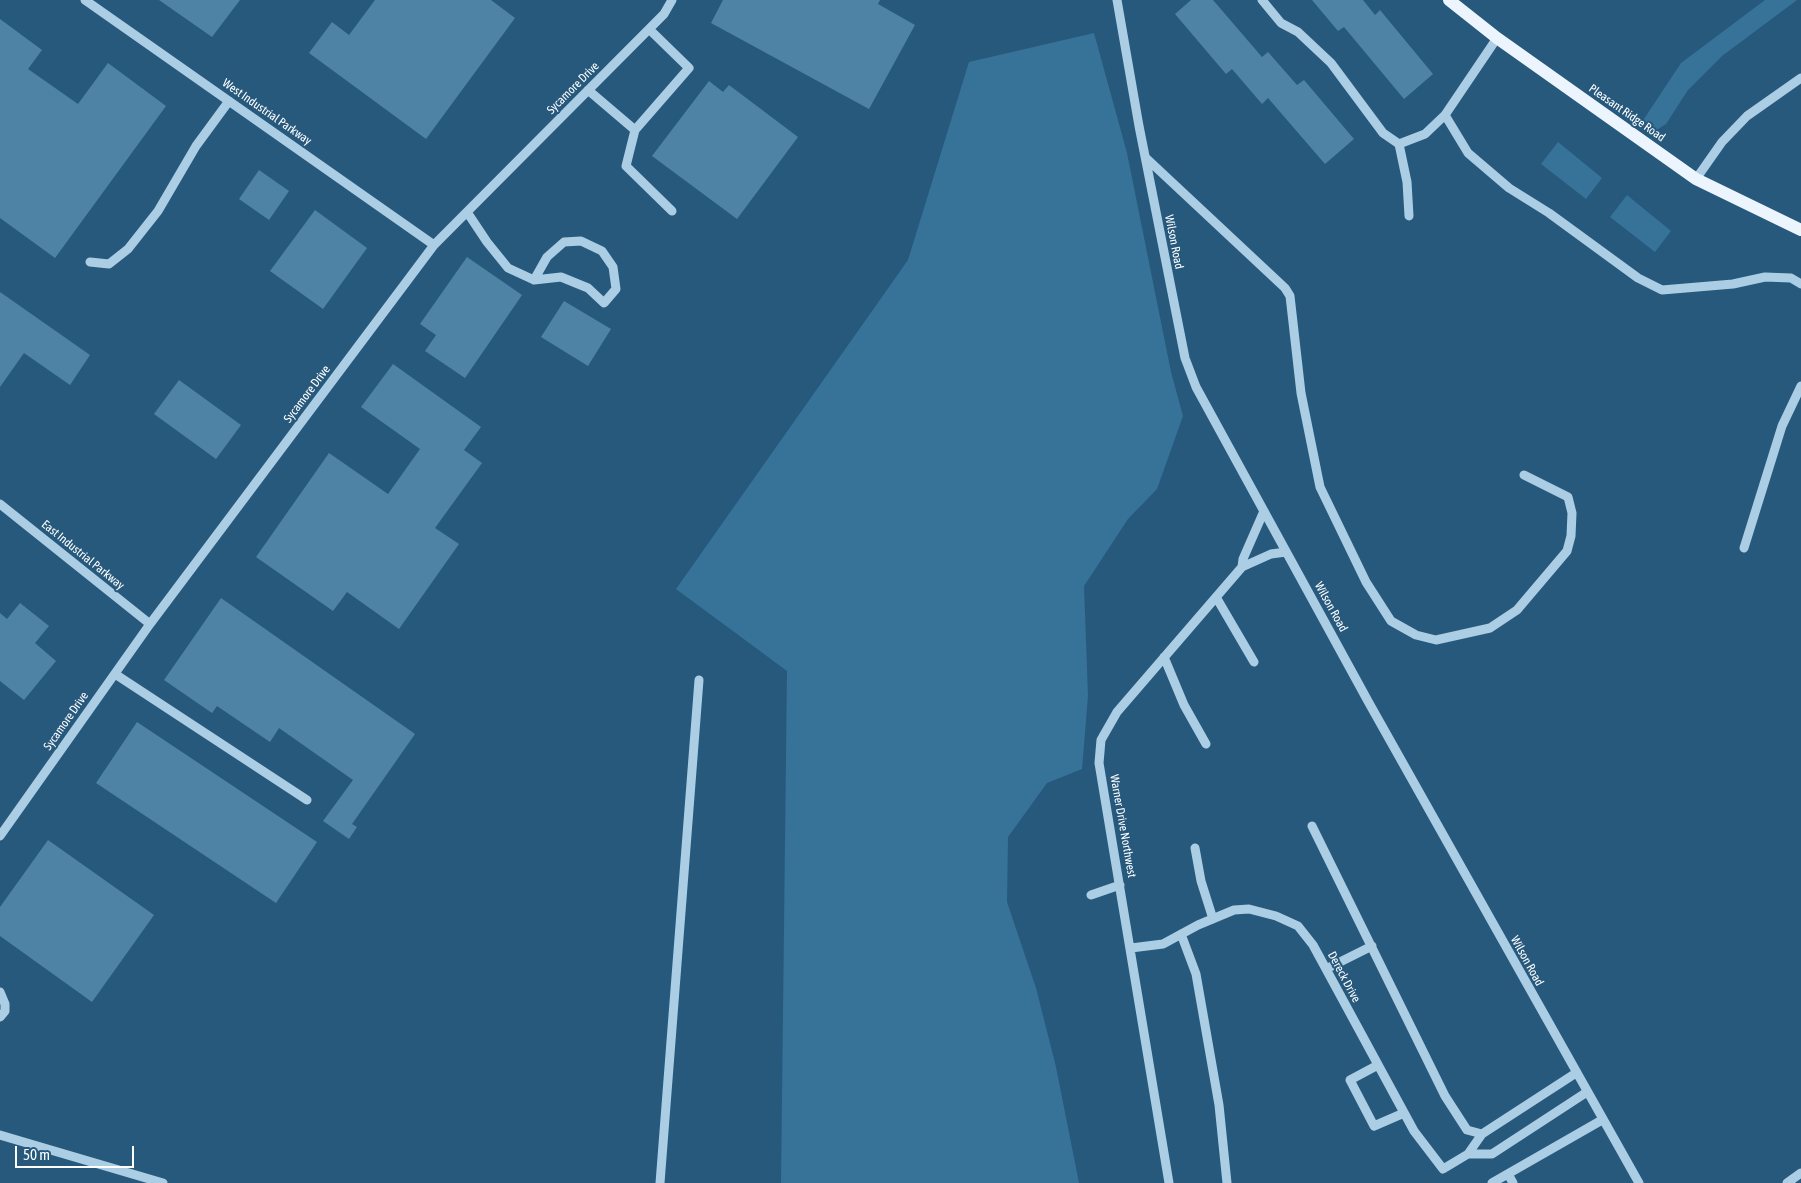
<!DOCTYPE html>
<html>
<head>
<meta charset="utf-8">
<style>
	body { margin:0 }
	#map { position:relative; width:1801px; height:1183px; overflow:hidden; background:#27597d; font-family:"Asap Condensed",sans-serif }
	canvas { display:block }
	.scale { position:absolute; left:15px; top:1146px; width:119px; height:22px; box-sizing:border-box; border:2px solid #fff; border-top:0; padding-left:6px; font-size:15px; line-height:18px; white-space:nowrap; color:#fff; -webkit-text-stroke:4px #27597d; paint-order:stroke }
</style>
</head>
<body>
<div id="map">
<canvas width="1801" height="1183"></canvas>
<div class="scale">50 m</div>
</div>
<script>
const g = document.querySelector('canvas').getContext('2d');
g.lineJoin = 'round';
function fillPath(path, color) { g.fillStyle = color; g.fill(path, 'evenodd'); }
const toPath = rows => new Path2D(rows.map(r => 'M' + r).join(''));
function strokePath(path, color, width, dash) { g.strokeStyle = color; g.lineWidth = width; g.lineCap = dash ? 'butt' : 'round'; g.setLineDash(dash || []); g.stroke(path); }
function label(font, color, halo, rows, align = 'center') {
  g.font = font + ' "Asap Condensed",sans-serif'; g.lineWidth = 4; g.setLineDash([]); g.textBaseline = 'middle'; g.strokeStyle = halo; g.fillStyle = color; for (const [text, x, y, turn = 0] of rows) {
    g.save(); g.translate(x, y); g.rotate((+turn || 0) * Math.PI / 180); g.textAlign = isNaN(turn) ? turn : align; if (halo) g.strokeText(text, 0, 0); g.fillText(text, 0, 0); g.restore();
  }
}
fillPath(toPath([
	[1765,0,1797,0,1722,56,1688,90,1666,124,1655,131,1638,128,1681,63],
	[1094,33,1127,153,1171,372,1183,416,1157,489,1128,519,1084,586,1088,696,1082,769,1047,783,1008,837,1007,902,1036,988,1056,1067,1079,1183,781,1183,787,671,676,589,908,260,969,62],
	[1558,142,1602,178,1586,199,1541,164],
	[1627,195,1671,231,1655,252,1610,217]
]), '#377299');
fillPath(toPath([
	[159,0,240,0,212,37],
	[375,0,491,0,515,18,426,139,309,53,332,22,349,35],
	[723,0,880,0,878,4,915,25,869,109,711,23],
	[1191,0,1213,0,1262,57,1268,52,1297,85,1304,80,1354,139,1325,164,1268,98,1262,104,1232,69,1226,74,1175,14],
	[1312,0,1363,0,1375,15,1380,10,1433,74,1404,99,1344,27,1338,31],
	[0,19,42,50,28,69,78,104,108,63,166,106,55,258,0,218],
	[709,81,723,92,729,85,798,137,737,219,652,156],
	[259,170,289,191,269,220,239,199],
	[315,210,367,248,323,309,270,271],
	[467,257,522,295,465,378,425,351,436,335,420,324],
	[0,292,90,355,70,385,24,353,0,387],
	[564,301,611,329,588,366,541,337],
	[393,364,481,427,464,450,482,463,435,528,459,544,399,629,347,592,333,611,256,557,329,453,388,494,420,449,361,407],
	[179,380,241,425,216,459,154,414],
	[221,598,415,734,352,824,357,827,349,839,323,821,353,780,279,728,270,742,217,706,212,713,164,680],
	[20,603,49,626,35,643,56,661,24,700,0,681,0,613,7,619],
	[137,722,317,842,276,903,96,783],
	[48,840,154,915,92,1002,0,936,0,907]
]), '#4f83a6');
strokePath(toPath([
	[85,0,434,245],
	[1117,0,1139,126,1185,358,1196,387,1369,703,1639,1183],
	[1262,0,1281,23,1298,32,1331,63,1383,133,1399,144,1425,134,1445,115,1497,38],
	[588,90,635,130,689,68,649,29],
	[1445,115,1468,153,1509,188,1549,213,1638,278,1662,290,1733,284,1765,277,1791,278,1801,284],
	[635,130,626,166,672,211],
	[1399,144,1407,182,1409,216],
	[1146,158,1285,288,1290,296,1301,393,1320,487,1366,582,1391,621,1416,635,1436,640,1490,628,1517,610,1528,597,1567,551,1571,536,1572,513,1568,497,1524,475],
	[1696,179,1722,142,1747,116,1801,78],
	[467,212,487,242,508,268,534,280,561,277,588,288,604,303,616,289,613,267,602,251,581,241,564,242,547,257,534,280],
	[90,262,109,264,128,249,158,211,196,146,229,101],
	[0,504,150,624],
	[1744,548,1782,426,1801,386],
	[1242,567,1243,559,1264,511],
	[1216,597,1254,662],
	[1164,657,1184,705,1206,744],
	[115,674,307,800],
	[1312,826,1445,1096,1467,1130,1482,1134],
	[0,836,150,624,434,245,664,14,672,0],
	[1195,848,1201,881,1213,919],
	[1091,895,1120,885],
	[1181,934,1196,974,1219,1105,1227,1183],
	[1131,948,1163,944,1198,925,1234,910,1249,909,1276,916,1298,926,1313,945,1414,1131,1443,1169,1468,1154,1482,1134,1576,1073],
	[1326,969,1372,946],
	[0,992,5,1004,5,1011,0,1017],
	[1378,1065,1350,1080,1374,1126,1404,1113],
	[0,1135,163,1183],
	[1468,1154,1492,1154,1587,1092],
	[1508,1174,1513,1183],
	[660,1183,699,680],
	[1169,1183,1099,763,1101,740,1117,712,1242,567,1271,554,1286,552],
	[1492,1183,1602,1120],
	[1787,1183,1801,1173]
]), '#accee5', 9);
strokePath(toPath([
	[1449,0,1497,38,1696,179,1801,230]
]), '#ecf5fd', 12);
label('12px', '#fff', '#27597d', [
	["Sycamore Drive",573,88,-45],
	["West Industrial Parkway",267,112,35],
	["Pleasant Ridge Road",1627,113,35],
	["Wilson Road",1174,242,79],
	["Sycamore Drive",307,394,-53],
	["East Industrial Parkway",83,555,39],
	["Wilson Road",1331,607,61],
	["Sycamore Drive",66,721,-55],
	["Warner Drive Northwest",1123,826,80],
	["Wilson Road",1527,961,61],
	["Dereck Drive",1344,977,62]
]);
</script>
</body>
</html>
